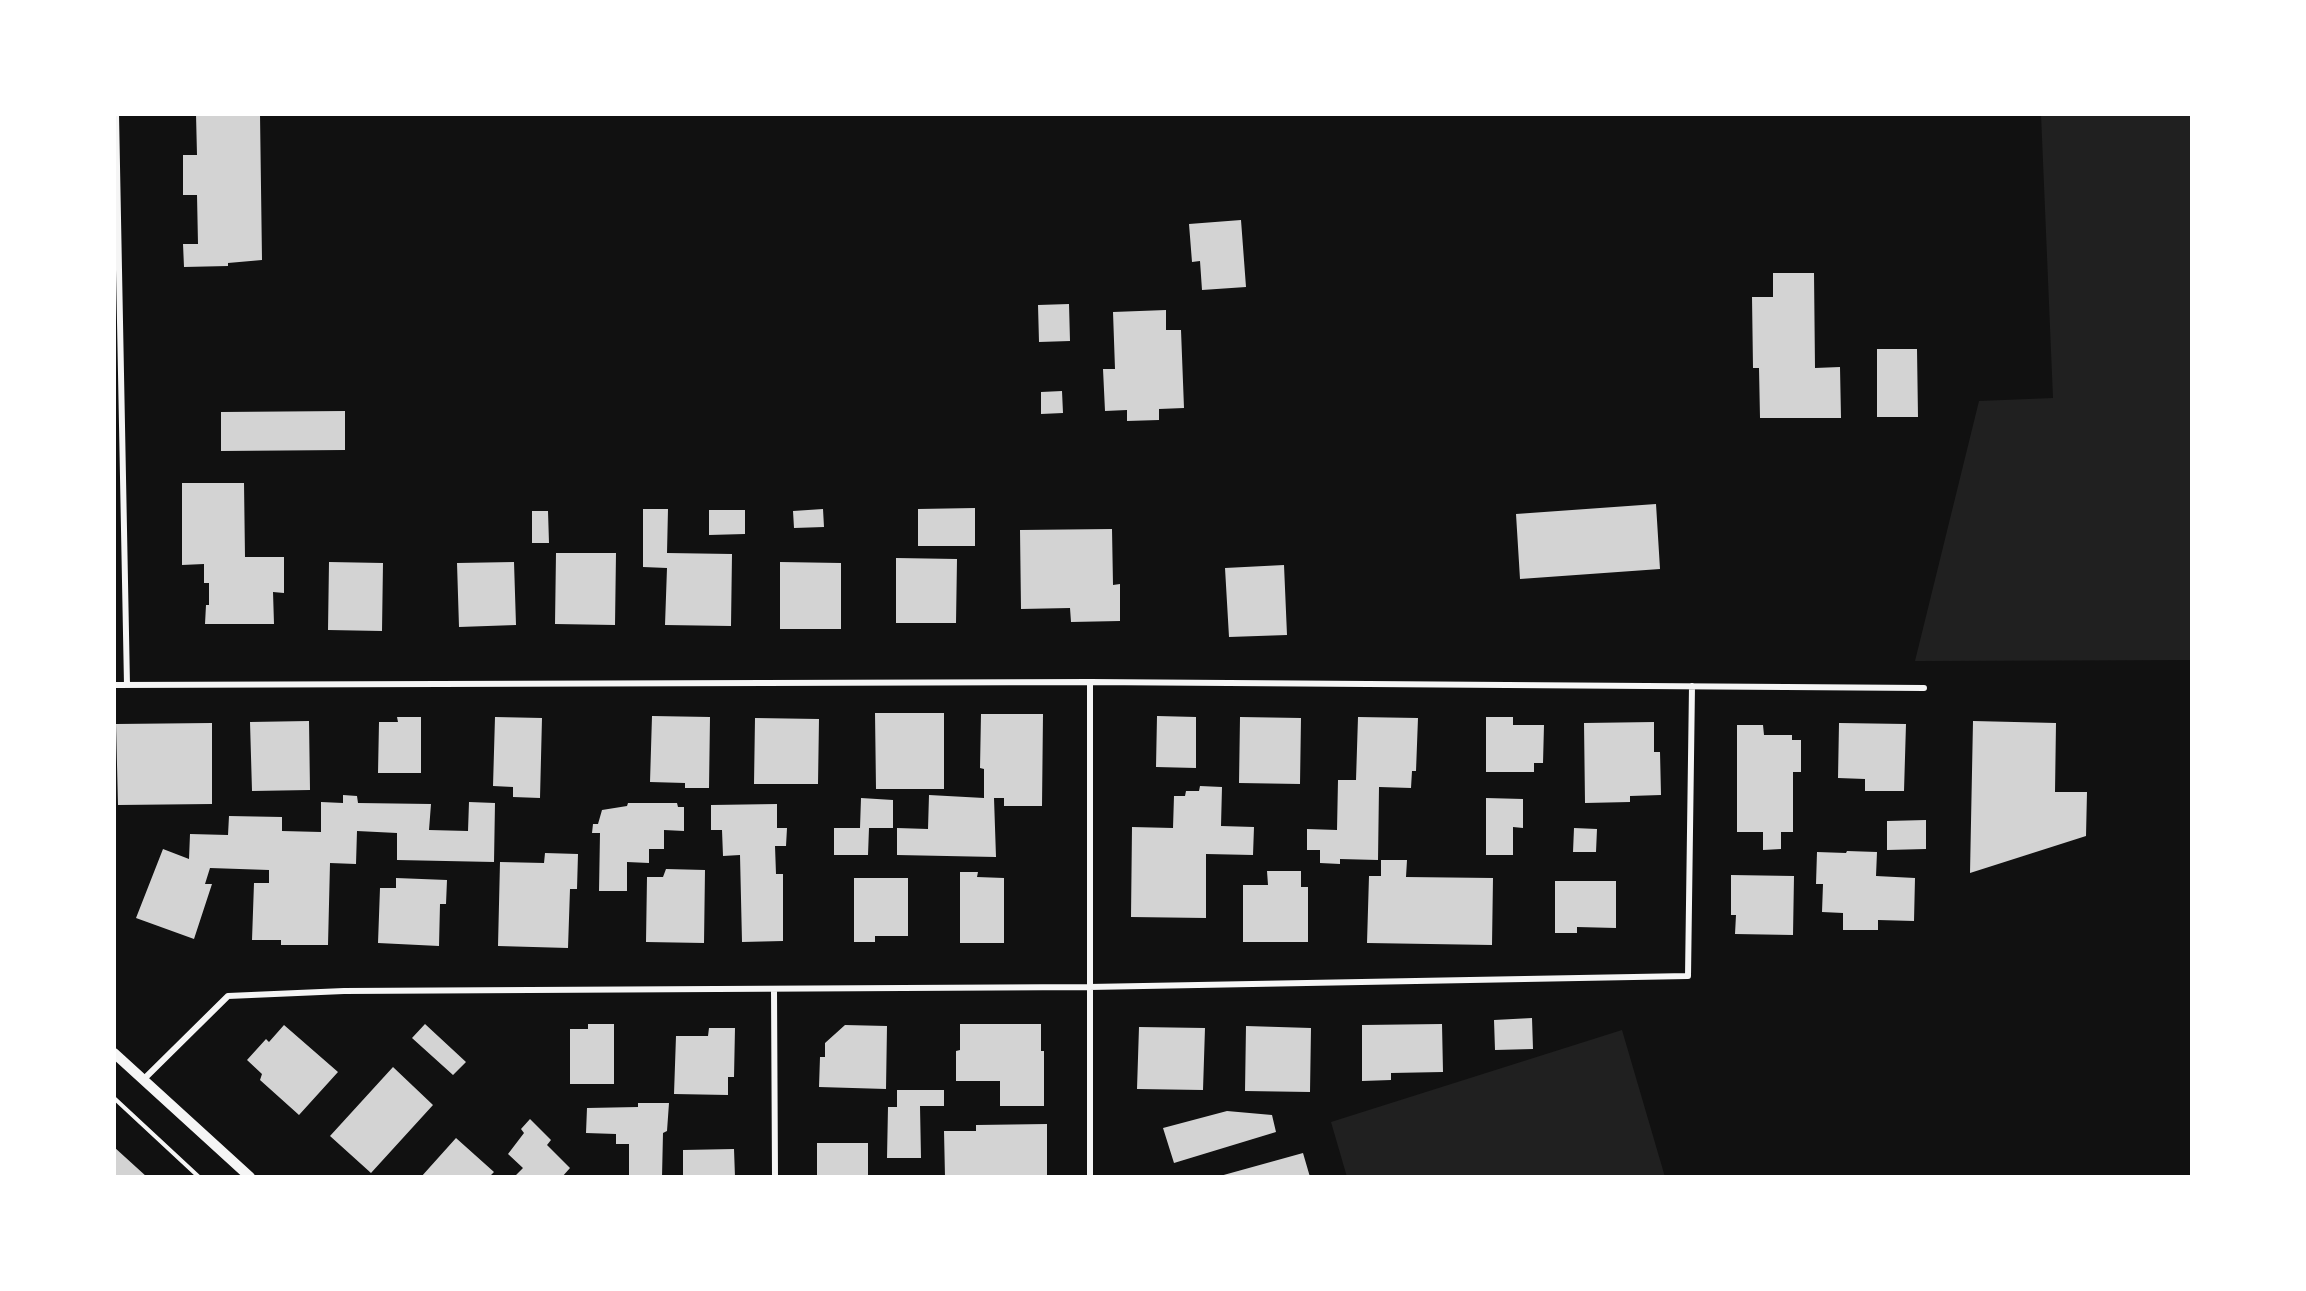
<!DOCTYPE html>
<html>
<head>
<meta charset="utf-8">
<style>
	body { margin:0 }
	#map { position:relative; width:2306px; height:1291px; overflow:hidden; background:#111; font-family:"Noto Serif",serif }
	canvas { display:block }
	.frame { position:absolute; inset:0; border:116px solid #fff; pointer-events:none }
</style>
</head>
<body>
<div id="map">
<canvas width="2306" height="1291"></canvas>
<div class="frame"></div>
</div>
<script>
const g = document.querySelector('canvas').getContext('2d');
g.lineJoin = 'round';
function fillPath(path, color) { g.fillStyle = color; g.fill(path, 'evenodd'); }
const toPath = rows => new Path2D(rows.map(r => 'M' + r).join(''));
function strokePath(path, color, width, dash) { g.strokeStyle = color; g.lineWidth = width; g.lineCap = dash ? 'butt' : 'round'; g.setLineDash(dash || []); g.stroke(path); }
fillPath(toPath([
	[2041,114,2192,114,2192,660,1915,661,1979,401,2053,398],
	[1622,1030,1665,1177,1347,1177,1331,1122]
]), '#202020');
fillPath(toPath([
	[196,114,260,114,262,260,228,263,228,266,184,267,183,244,198,244,197,195,183,195,183,155,197,155],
	[1241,220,1246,287,1202,290,1200,261,1192,262,1189,224],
	[1773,273,1814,273,1815,368,1840,367,1841,418,1760,418,1759,368,1753,368,1752,297,1773,297],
	[1069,304,1070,341,1039,342,1038,305],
	[1166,310,1166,330,1181,330,1184,408,1159,409,1159,420,1127,421,1127,410,1105,411,1103,369,1115,369,1113,312],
	[1877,349,1917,349,1918,417,1877,417],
	[1062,391,1063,413,1041,414,1041,392],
	[345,411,345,450,221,451,221,412],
	[182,483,244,483,245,557,284,557,284,593,273,592,274,624,205,624,206,605,209,605,209,583,204,583,204,564,182,565],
	[1656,504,1660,569,1520,579,1516,514],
	[975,508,975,546,918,546,918,509],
	[643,509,668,509,667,553,732,554,731,626,665,625,667,568,643,567],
	[823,509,824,527,794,528,793,511],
	[709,510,745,510,745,534,709,535],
	[532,511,548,511,549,543,532,543],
	[1112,529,1113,585,1120,584,1120,621,1071,622,1070,608,1021,609,1020,530],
	[556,553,616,553,615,625,555,624],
	[896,558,957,559,956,623,896,623],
	[329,562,383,563,382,631,328,630],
	[514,562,516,625,459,627,457,563],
	[780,562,841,563,841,629,780,629],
	[1284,565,1287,635,1229,637,1225,568],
	[875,713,944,713,944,789,876,789],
	[981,714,1043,714,1042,806,1004,806,1004,798,994,798,996,857,897,855,897,828,928,829,929,795,984,798,984,769,980,768],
	[652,716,710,717,709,788,685,788,685,783,650,782],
	[1157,716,1196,717,1196,768,1156,767],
	[397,717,421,717,421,773,378,773,379,722,398,722],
	[495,717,542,718,540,798,513,797,513,787,493,786],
	[1240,717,1301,718,1300,784,1239,783],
	[1358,717,1418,718,1416,771,1412,771,1411,788,1379,787,1378,860,1340,859,1340,864,1320,863,1320,850,1307,850,1307,829,1337,830,1338,780,1356,780],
	[1486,717,1513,717,1513,725,1544,725,1543,763,1534,763,1534,772,1486,772],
	[755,718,819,719,818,784,754,784],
	[309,721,310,790,252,791,250,722],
	[1973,721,2056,723,2055,792,2087,792,2086,836,1970,873],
	[1654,722,1654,752,1660,752,1661,795,1630,796,1630,802,1585,803,1584,723],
	[212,723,212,804,118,805,116,724],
	[1839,723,1906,724,1904,791,1865,791,1865,779,1838,778],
	[1737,725,1763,725,1764,735,1792,735,1792,740,1801,740,1801,772,1793,772,1793,832,1781,832,1781,849,1763,850,1763,832,1737,832],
	[1200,786,1222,787,1221,826,1254,827,1253,855,1206,854,1206,918,1131,917,1132,827,1173,828,1174,796,1185,796,1186,791,1199,791],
	[343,795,357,796,358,803,431,804,429,830,468,831,469,802,495,803,494,862,397,860,397,833,357,831,356,864,330,863,328,945,281,945,281,940,252,940,254,883,269,883,269,870,210,868,205,884,212,884,194,939,136,918,163,849,189,859,190,834,228,835,229,816,282,817,282,831,321,832,321,802,343,803],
	[861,798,893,800,893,828,869,828,868,855,834,855,834,828,860,828],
	[1486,798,1523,799,1523,828,1513,827,1513,855,1486,855],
	[628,803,677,803,678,807,684,807,684,831,664,830,664,849,649,849,649,863,627,862,627,891,599,891,600,833,592,833,593,824,598,824,602,810,627,806],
	[777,804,777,828,787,828,786,846,775,846,776,874,783,874,783,941,742,942,740,855,723,856,722,830,711,830,711,805],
	[1926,820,1926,849,1887,850,1887,821],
	[1574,828,1597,829,1596,852,1573,852],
	[1847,851,1877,852,1876,876,1915,878,1914,921,1878,920,1878,930,1843,930,1843,913,1822,912,1823,884,1816,884,1817,852,1846,853],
	[545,853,578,854,577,889,570,889,568,948,498,946,500,862,544,863],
	[1381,860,1407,860,1406,877,1493,878,1492,945,1367,943,1369,876,1381,876],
	[666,869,705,870,704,943,646,942,647,877,663,877],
	[1267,871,1301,871,1301,887,1308,887,1308,942,1243,942,1243,885,1268,885],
	[960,872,978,872,977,877,1004,878,1004,943,960,943],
	[1731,875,1794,876,1793,935,1735,934,1736,915,1731,915],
	[396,878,447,880,446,904,440,904,439,946,378,943,380,888,396,888],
	[854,878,908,878,908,936,875,936,875,942,854,942],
	[1555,881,1616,881,1616,928,1577,927,1577,933,1555,933],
	[1532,1018,1533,1049,1495,1050,1494,1020],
	[425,1024,466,1062,453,1075,412,1038],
	[588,1024,614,1024,614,1084,570,1084,570,1029,588,1029],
	[960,1024,1041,1024,1041,1051,1044,1051,1044,1106,1000,1106,1000,1081,956,1081,956,1051,960,1050],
	[1442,1024,1443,1072,1391,1073,1391,1080,1362,1081,1362,1025],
	[284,1025,338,1072,299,1115,260,1080,262,1074,247,1060,266,1039,269,1042],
	[845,1025,887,1026,886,1089,819,1087,820,1057,825,1057,825,1043],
	[1246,1026,1311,1028,1310,1092,1245,1091],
	[1139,1027,1205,1028,1203,1090,1137,1089],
	[709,1028,735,1028,734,1077,728,1077,728,1095,674,1094,676,1036,708,1036],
	[393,1067,433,1105,371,1173,330,1136],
	[897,1090,944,1090,944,1106,920,1106,921,1158,887,1158,888,1107,897,1107],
	[638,1103,669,1103,667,1131,663,1133,662,1177,629,1175,629,1144,616,1144,616,1134,586,1133,587,1108,638,1107],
	[1227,1111,1272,1115,1276,1132,1174,1163,1163,1128],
	[530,1119,551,1140,547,1145,570,1168,562,1177,514,1177,523,1168,508,1154,524,1133,521,1129],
	[1047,1124,1047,1177,945,1177,944,1131,976,1131,976,1125],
	[456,1138,494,1172,489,1177,421,1177],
	[817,1143,868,1143,868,1177,817,1177],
	[114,1147,147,1177,114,1177],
	[734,1149,735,1177,683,1177,683,1150],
	[1303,1153,1310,1177,1220,1177,1220,1176]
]), '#d3d3d3');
strokePath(toPath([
	[114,1098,199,1177]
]), '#f5f5f5', 4);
strokePath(toPath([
	[116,114,127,685],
	[1090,682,1090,1177],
	[114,685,1090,682,1924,688],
	[774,989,775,1177],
	[144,1079,228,996,344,991,1089,987,1688,976,1692,686]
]), '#f5f5f5', 6);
strokePath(toPath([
	[114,1053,250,1177]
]), '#f5f5f5', 10);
</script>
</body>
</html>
